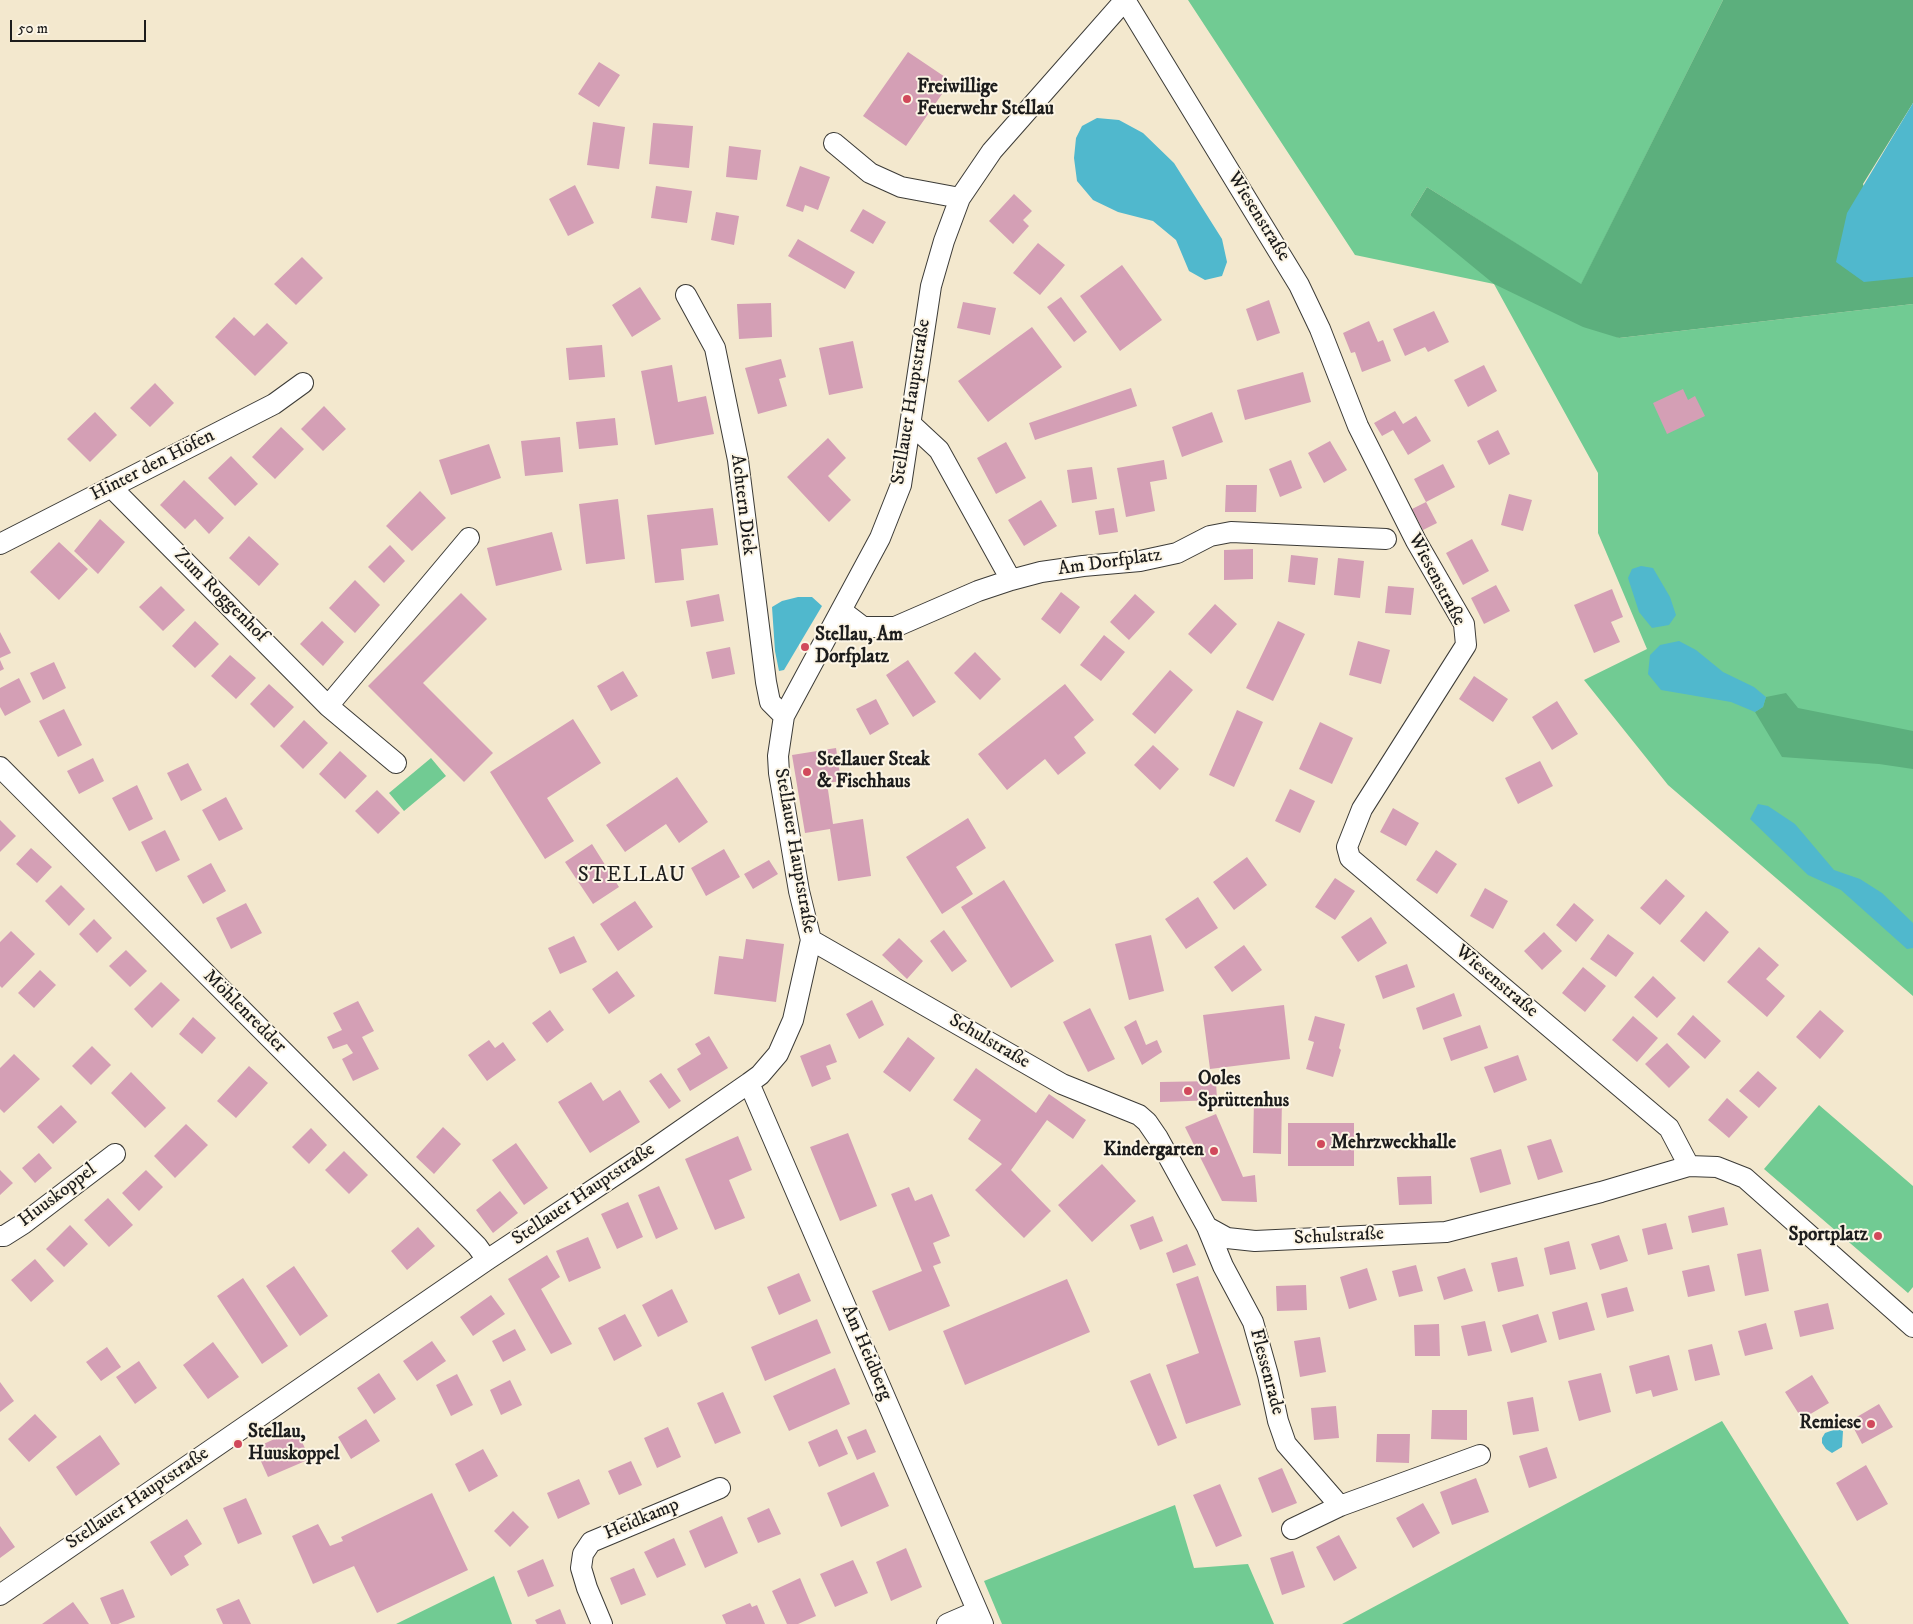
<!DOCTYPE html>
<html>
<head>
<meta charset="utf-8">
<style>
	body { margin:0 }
	#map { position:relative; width:1913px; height:1624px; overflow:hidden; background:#f3e8ce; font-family:"IM FELL DW Pica",serif }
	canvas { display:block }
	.scale { position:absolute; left:10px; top:20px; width:136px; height:22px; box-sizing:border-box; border:2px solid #1c1c1c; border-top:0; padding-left:6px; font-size:15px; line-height:18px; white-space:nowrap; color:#1c1c1c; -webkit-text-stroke:4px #fcf5e5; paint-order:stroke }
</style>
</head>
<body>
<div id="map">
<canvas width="1913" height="1624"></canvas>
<div class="scale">50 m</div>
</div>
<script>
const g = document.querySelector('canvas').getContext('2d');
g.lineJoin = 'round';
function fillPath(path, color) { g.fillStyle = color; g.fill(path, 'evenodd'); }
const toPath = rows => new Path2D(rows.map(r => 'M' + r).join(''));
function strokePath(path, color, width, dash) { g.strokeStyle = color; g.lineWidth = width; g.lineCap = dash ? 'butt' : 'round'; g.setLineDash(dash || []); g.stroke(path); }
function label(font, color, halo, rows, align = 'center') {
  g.font = font + ' "IM FELL DW Pica",serif'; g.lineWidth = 4; g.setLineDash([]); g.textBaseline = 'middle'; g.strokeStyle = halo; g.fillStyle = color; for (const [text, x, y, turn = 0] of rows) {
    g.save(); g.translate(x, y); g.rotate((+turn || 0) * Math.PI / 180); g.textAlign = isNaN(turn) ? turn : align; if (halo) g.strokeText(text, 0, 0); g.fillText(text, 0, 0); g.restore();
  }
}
fillPath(toPath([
	[1188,0,1723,0,1581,285,1427,187,1410,215,1619,338,1913,304,1913,996,1668,785,1584,680,1647,649,1598,533,1598,473,1494,284,1355,255],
	[431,758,446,776,404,811,389,793],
	[1819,1105,1913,1186,1913,1287,1908,1293,1764,1169],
	[1722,1421,1849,1624,1342,1624,1590,1491],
	[1175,1505,1194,1568,1248,1564,1274,1624,1002,1624,984,1581],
	[494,1576,512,1624,396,1624]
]), '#71cb93');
fillPath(toPath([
	[1723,0,1913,0,1913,103,1863,184,1897,277,1913,277,1913,304,1619,338,1583,327,1494,284,1410,215,1427,187,1581,284],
	[1786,693,1798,708,1913,731,1913,769,1879,764,1782,757,1755,712,1763,707,1766,697]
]), '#5caf7d');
fillPath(toPath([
	[1913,103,1913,277,1864,282,1836,262,1847,213],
	[1097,118,1119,120,1143,133,1174,163,1222,239,1227,262,1222,276,1205,280,1189,271,1176,240,1153,221,1118,212,1093,200,1077,181,1074,158,1076,138,1082,126],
	[1641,566,1653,568,1670,597,1676,615,1669,625,1652,628,1639,612,1628,578,1632,569],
	[798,597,812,597,822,606,784,670,779,671,775,651,772,607,782,601],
	[1679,641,1696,650,1723,672,1754,687,1766,697,1763,707,1755,712,1731,702,1661,690,1648,674,1650,655,1660,645],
	[1758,804,1768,806,1795,824,1834,870,1860,879,1882,893,1913,923,1913,948,1907,949,1841,890,1808,875,1750,819],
	[1836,1429,1843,1431,1842,1447,1832,1453,1826,1449,1822,1443,1822,1438,1825,1433]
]), '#50b8cd');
fillPath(toPath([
	[908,52,951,81,906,146,863,116],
	[599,62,620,75,599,107,578,94],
	[593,122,625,127,619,169,587,165],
	[653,123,693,126,689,168,649,164],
	[729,146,761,150,757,180,726,177],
	[800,166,830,177,818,210,805,205,803,212,786,206],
	[575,185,594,223,568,236,549,199],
	[656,186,692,191,687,223,651,218],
	[1014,194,1032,211,1023,220,1029,226,1013,244,989,221],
	[863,209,886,222,873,244,850,231],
	[716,212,739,216,734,245,711,240],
	[798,239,855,272,845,289,788,256],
	[1038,243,1065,265,1040,295,1013,273],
	[302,257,323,278,296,305,274,284],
	[1122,265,1162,320,1120,351,1080,296],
	[640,287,661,319,632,337,612,305],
	[1061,297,1087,332,1074,342,1047,307],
	[1269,300,1280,333,1257,341,1246,309],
	[963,302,996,308,990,335,957,328],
	[771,303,772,337,739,339,737,304],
	[1434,311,1449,342,1428,352,1425,347,1405,356,1393,329],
	[234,317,254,336,267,323,288,343,255,376,215,337],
	[1369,321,1378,342,1383,340,1391,361,1362,372,1355,352,1351,353,1343,333],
	[1032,327,1062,367,988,422,958,381],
	[853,341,863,388,829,395,819,348],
	[602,345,605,377,569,380,566,348],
	[781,359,786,377,779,379,787,406,758,414,745,368],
	[672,365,678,402,706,396,714,434,655,445,641,371],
	[1484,365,1497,391,1468,407,1454,380],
	[1303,372,1311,402,1245,420,1237,390],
	[155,383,174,403,150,427,130,408],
	[1131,388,1137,406,1035,440,1029,423],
	[1683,389,1688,400,1695,396,1705,416,1667,434,1653,403],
	[324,406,346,429,323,451,301,429],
	[1395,411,1403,424,1416,416,1431,441,1408,455,1393,430,1382,436,1374,423],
	[95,412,117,435,90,462,67,439],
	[1212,412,1223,442,1182,457,1172,427],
	[615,418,618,445,579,449,576,422],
	[281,427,304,449,275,479,252,457],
	[1498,430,1510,454,1489,465,1477,441],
	[560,437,563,472,525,476,521,441],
	[828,438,846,458,828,476,851,500,829,522,787,477],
	[1330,441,1347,470,1324,483,1308,453],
	[1006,442,1026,478,996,494,977,458],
	[489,444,501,478,451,495,439,460],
	[231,456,258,484,235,506,208,478],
	[1164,460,1167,479,1150,482,1155,511,1126,517,1117,468],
	[1291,460,1302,488,1280,497,1269,469],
	[1443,464,1455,487,1426,502,1414,479],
	[1092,467,1097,499,1072,503,1067,470],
	[184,480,224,518,209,534,195,519,185,529,160,505],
	[1226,485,1257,485,1256,512,1225,512],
	[420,491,446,518,412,551,386,526],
	[1509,494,1532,500,1523,531,1501,525],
	[618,499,625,559,586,564,579,504],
	[1041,500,1057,526,1024,546,1008,520],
	[1426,502,1437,523,1423,530,1412,509],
	[713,508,718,545,681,549,684,580,655,583,647,515],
	[1114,508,1118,532,1099,535,1095,511],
	[100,519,125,542,98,574,74,551],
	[552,532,562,570,496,586,487,548],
	[249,536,279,564,259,586,229,558],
	[1472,539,1489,571,1463,585,1446,553],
	[59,542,88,569,59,600,30,572],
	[390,545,405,561,384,583,368,567],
	[1253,549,1253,579,1224,580,1224,550],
	[1291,555,1318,558,1315,585,1288,582],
	[1338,558,1364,561,1360,598,1334,595],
	[355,580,380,605,355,633,329,608],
	[1496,585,1510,611,1484,624,1471,598],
	[161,586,185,610,163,631,139,607],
	[1388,586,1414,588,1411,615,1385,613],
	[1612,589,1623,617,1611,622,1620,642,1594,653,1574,605],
	[1061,592,1080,607,1060,634,1041,619],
	[461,593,487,619,423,683,493,753,464,782,368,686],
	[719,594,724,621,691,627,686,601],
	[1135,594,1155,612,1129,640,1110,622],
	[1215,604,1237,624,1211,654,1188,634],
	[195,621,219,644,195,668,172,646],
	[322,621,344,642,323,666,300,644],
	[1278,621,1305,634,1273,701,1246,688],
	[0,632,11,653,0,658],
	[1104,635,1125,652,1101,681,1080,665],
	[1358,641,1390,650,1381,684,1349,675],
	[730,647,735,674,712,679,706,652],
	[975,652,1001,679,980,700,954,673],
	[230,655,256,678,236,699,211,676],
	[0,660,4,669,0,671],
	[908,660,936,702,913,717,886,675],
	[54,662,66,688,43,700,30,673],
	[1170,670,1193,690,1155,734,1132,714],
	[623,671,638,696,611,711,597,686],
	[1474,676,1508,699,1493,722,1459,699],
	[19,678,31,702,5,716,0,707,0,688],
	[269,684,294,707,274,728,250,704],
	[1065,684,1094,720,1074,737,1086,753,1058,775,1045,759,1007,790,978,754],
	[876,699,889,724,870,735,856,709],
	[1557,701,1578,734,1552,750,1532,717],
	[64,709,82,745,58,757,39,721],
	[1237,710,1263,722,1234,787,1209,775],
	[573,719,601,763,547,798,574,841,545,859,490,772],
	[304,720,328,743,303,769,280,746],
	[1320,722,1353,738,1332,784,1299,769],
	[1153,745,1179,769,1160,790,1134,765],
	[836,748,841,781,827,783,833,824,863,819,871,876,838,881,830,829,805,833,792,755],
	[340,751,367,776,345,799,319,774],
	[93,758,104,781,79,794,67,771],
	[1540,761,1553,786,1518,804,1505,778],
	[188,763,202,790,181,801,167,773],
	[677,777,708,822,679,843,666,824,625,852,606,825],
	[137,785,153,819,129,831,112,798],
	[1290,789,1315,801,1300,833,1275,821],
	[377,790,400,813,378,834,355,811],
	[226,797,243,829,219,841,202,810],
	[1393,808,1419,823,1406,846,1380,832],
	[968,818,986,848,956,867,973,894,942,914,906,857],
	[0,820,16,836,0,852],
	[165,830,180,860,156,872,141,842],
	[592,844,619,887,593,904,565,862],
	[31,848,52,867,37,883,16,864],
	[724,849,740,877,706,896,691,868],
	[1436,850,1457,864,1437,894,1416,880],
	[1247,857,1267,885,1234,910,1213,882],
	[769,860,778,874,753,889,744,874],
	[211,863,226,891,203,904,187,876],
	[1335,878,1355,891,1335,920,1315,907],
	[1666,879,1685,896,1660,925,1640,908],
	[1004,880,1054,961,1011,988,961,907],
	[61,885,85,909,69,926,45,901],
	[1485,888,1508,901,1493,929,1470,916],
	[1198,897,1218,928,1186,949,1165,919],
	[635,901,653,927,618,951,600,924],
	[246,903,262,933,231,949,216,918],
	[1574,903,1594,920,1576,942,1556,925],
	[1706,911,1729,932,1704,962,1680,941],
	[1371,917,1387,943,1358,962,1341,937],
	[94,919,112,938,97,953,79,934],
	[944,930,967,961,952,972,930,941],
	[11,931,35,954,2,988,0,986,0,942],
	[1544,932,1562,951,1542,970,1524,951],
	[1608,934,1634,953,1616,977,1590,959],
	[1151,935,1164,991,1129,1000,1115,944],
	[574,936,587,962,560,974,548,948],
	[899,938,923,961,907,979,882,955],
	[746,939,784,944,776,1002,714,994,719,956,743,959],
	[1244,945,1262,970,1232,992,1214,967],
	[1759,947,1779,965,1766,979,1785,996,1767,1017,1727,982],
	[126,950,147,971,130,987,109,966],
	[1407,964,1415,987,1383,999,1375,976],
	[1583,967,1606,986,1585,1012,1562,993],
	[40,970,56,985,34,1008,18,993],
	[617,971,635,996,609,1014,592,989],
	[1653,976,1676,998,1657,1018,1634,997],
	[161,982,180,1000,152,1028,134,1009],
	[1454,993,1462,1016,1423,1030,1416,1008],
	[872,1000,884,1025,859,1039,846,1014],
	[358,1001,374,1031,362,1037,379,1069,353,1081,342,1059,353,1053,347,1044,333,1049,327,1037,342,1030,333,1013],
	[1284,1005,1290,1059,1210,1069,1203,1015],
	[1090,1008,1115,1059,1088,1072,1063,1022],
	[550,1010,564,1030,547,1043,532,1023],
	[1820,1010,1844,1031,1820,1059,1796,1037],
	[1693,1015,1721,1041,1705,1059,1677,1034],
	[1315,1016,1345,1024,1339,1048,1341,1050,1333,1077,1306,1069,1314,1042,1308,1040],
	[1633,1016,1658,1038,1637,1062,1612,1040],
	[193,1017,216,1038,202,1054,179,1034],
	[1136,1020,1146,1045,1157,1040,1162,1052,1142,1065,1124,1027],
	[1480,1025,1488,1048,1451,1061,1443,1038],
	[709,1036,728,1068,690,1091,677,1069,701,1054,695,1044],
	[908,1037,935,1058,910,1092,883,1072],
	[489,1040,495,1048,503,1042,516,1060,487,1081,468,1055],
	[1667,1043,1690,1067,1669,1088,1645,1064],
	[830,1044,837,1062,826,1066,831,1079,812,1087,800,1056],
	[92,1046,111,1065,91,1085,72,1066],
	[14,1054,40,1079,4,1113,0,1109,0,1068],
	[1518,1055,1527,1080,1494,1093,1484,1067],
	[249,1066,268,1083,236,1118,217,1101],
	[976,1068,1036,1113,1049,1094,1086,1120,1073,1139,1047,1120,1011,1170,1051,1211,1024,1238,975,1190,1002,1164,968,1139,981,1120,953,1100],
	[1758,1071,1777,1088,1759,1108,1739,1091],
	[131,1072,166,1108,145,1128,111,1093],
	[661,1073,681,1101,669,1109,649,1081],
	[1216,1081,1217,1100,1160,1102,1160,1082],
	[591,1082,603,1101,620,1090,640,1122,590,1153,558,1102],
	[1254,1097,1282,1098,1281,1154,1253,1153],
	[1727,1098,1748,1117,1729,1138,1708,1120],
	[61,1105,77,1122,53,1144,37,1127],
	[1216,1114,1243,1177,1255,1175,1257,1202,1222,1201,1185,1127],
	[1288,1123,1354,1123,1354,1166,1288,1166],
	[186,1124,208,1145,175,1178,154,1156],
	[443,1127,461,1144,434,1174,416,1157],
	[311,1128,327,1145,309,1164,292,1147],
	[848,1133,877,1206,840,1221,810,1147],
	[738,1136,752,1170,729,1180,745,1218,715,1230,685,1159],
	[1551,1139,1563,1172,1538,1180,1527,1146],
	[516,1143,548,1188,524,1205,492,1160],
	[1501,1149,1511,1184,1480,1193,1470,1158],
	[344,1151,368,1175,349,1194,325,1170],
	[39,1153,52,1168,35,1183,22,1168],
	[1102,1164,1136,1201,1092,1242,1058,1205],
	[0,1170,13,1183,0,1195],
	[146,1170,163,1187,139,1211,122,1193],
	[1431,1176,1432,1204,1399,1205,1397,1177],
	[659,1186,678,1229,656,1239,638,1195],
	[909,1187,915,1201,932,1194,950,1236,933,1243,941,1263,933,1266,950,1306,889,1331,872,1291,922,1271,891,1194],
	[500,1191,518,1213,493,1233,476,1210],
	[108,1198,133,1225,109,1247,84,1220],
	[628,1202,643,1237,617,1249,601,1214],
	[1724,1207,1728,1225,1692,1233,1688,1216],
	[1153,1216,1163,1241,1140,1250,1130,1225],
	[1666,1223,1673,1249,1648,1255,1642,1229],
	[70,1225,88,1244,64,1267,46,1249],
	[418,1227,435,1246,407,1270,391,1251],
	[1619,1235,1628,1261,1600,1270,1591,1244],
	[588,1237,601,1268,569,1282,556,1251],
	[1569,1241,1576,1269,1550,1275,1544,1248],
	[1187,1244,1196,1265,1173,1273,1166,1253],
	[1761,1249,1769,1291,1745,1296,1737,1254],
	[547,1255,560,1277,541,1289,572,1344,551,1354,508,1279],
	[1517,1257,1524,1286,1498,1292,1491,1263],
	[35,1259,54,1281,31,1302,11,1280],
	[1416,1265,1423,1291,1399,1297,1392,1271],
	[1709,1265,1715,1291,1688,1297,1682,1271],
	[294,1266,328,1316,300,1336,266,1286],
	[1367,1268,1377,1300,1349,1309,1340,1277],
	[1465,1268,1473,1291,1444,1300,1437,1277],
	[799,1273,811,1301,779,1315,767,1287],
	[1198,1276,1241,1405,1186,1424,1166,1365,1199,1353,1176,1284],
	[243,1278,288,1346,262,1364,217,1296],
	[1067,1279,1090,1332,965,1385,943,1331],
	[1306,1285,1307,1310,1277,1311,1276,1286],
	[1627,1287,1634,1311,1607,1318,1601,1294],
	[672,1289,688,1322,658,1337,642,1305],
	[491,1295,505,1314,473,1336,460,1317],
	[1587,1302,1595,1330,1559,1340,1552,1312],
	[1828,1303,1834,1329,1800,1337,1794,1311],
	[625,1314,642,1346,614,1361,598,1328],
	[1538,1314,1547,1342,1511,1353,1502,1325],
	[817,1319,831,1353,765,1381,751,1347],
	[1485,1321,1492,1351,1468,1356,1461,1326],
	[1766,1323,1773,1349,1745,1356,1738,1331],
	[1439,1324,1440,1356,1415,1356,1414,1325],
	[515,1329,526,1350,503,1362,492,1341],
	[1320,1337,1326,1372,1300,1377,1294,1341],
	[432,1341,446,1361,417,1381,403,1361],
	[213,1342,239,1377,208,1399,183,1365],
	[1712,1344,1720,1375,1695,1381,1688,1350],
	[107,1347,121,1367,101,1381,86,1362],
	[1669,1355,1678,1390,1653,1397,1651,1390,1636,1394,1629,1366],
	[139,1361,157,1388,135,1404,116,1377],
	[835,1368,850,1404,789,1431,773,1396],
	[379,1373,396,1399,374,1414,357,1388],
	[1150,1373,1177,1438,1158,1446,1130,1381],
	[1601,1373,1611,1412,1579,1421,1568,1381],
	[457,1374,473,1405,451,1416,436,1385],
	[1812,1375,1829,1403,1802,1419,1785,1392],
	[510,1380,522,1405,501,1415,490,1390],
	[0,1382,14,1401,0,1412],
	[723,1392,741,1433,715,1444,697,1403],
	[1533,1397,1539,1431,1513,1435,1507,1402],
	[1879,1404,1893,1427,1862,1444,1850,1421],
	[1336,1406,1339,1438,1314,1440,1311,1408],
	[1432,1410,1467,1410,1467,1440,1431,1439],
	[35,1414,57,1437,29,1462,8,1439],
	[366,1419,380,1441,351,1459,338,1437],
	[668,1427,681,1457,657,1468,644,1438],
	[296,1429,310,1459,268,1477,255,1448],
	[837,1429,848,1454,819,1467,808,1442],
	[866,1429,876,1452,857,1460,847,1437],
	[1377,1434,1410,1434,1409,1463,1376,1462],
	[100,1435,120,1464,76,1496,56,1467],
	[1547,1447,1557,1478,1529,1488,1519,1456],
	[483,1449,498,1476,469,1492,455,1464],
	[631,1461,642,1485,619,1495,608,1471],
	[1866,1465,1888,1504,1857,1521,1836,1483],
	[1282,1468,1297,1503,1272,1513,1258,1478],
	[874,1472,889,1506,841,1527,827,1493],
	[1476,1478,1489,1512,1452,1525,1440,1492],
	[579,1479,590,1504,558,1519,547,1493],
	[1220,1484,1242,1536,1216,1547,1193,1495],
	[432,1493,468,1570,377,1613,354,1566,313,1584,292,1536,318,1524,330,1546,343,1541,341,1537],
	[246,1498,262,1534,238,1544,223,1508],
	[1423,1503,1440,1533,1413,1548,1396,1518],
	[769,1508,781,1534,758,1543,747,1518],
	[513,1511,529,1527,510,1547,494,1531],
	[722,1516,738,1553,705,1568,689,1531],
	[187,1519,202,1544,184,1556,189,1565,171,1576,150,1542],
	[0,1526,15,1547,0,1558],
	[1339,1535,1357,1568,1334,1581,1316,1547],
	[674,1538,686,1565,657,1578,644,1552],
	[906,1548,922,1587,891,1601,876,1562],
	[1293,1551,1305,1587,1282,1595,1270,1558],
	[543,1559,554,1586,528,1597,517,1571],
	[853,1560,868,1593,835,1607,820,1574],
	[634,1568,646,1595,621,1605,610,1578],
	[800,1578,816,1616,798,1624,787,1624,772,1591],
	[123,1589,135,1617,118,1624,111,1624,100,1598],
	[239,1599,251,1624,223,1624,216,1609],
	[73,1602,89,1624,42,1624],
	[750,1603,752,1607,757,1605,765,1624,726,1624,722,1615],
	[560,1609,566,1624,537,1624,535,1620]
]), '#d49fb5');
const minor = toPath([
	[1125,0,1299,285,1320,329,1358,426,1416,541,1464,624,1466,645,1362,809,1347,847,1350,858,1669,1128,1689,1166],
	[834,143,870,173,901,187,960,198],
	[686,295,715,348,738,460,766,682,770,702,784,716],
	[111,487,328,706,396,763],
	[0,544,274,404,303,383],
	[1011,580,1041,572,1083,566,1140,561,1177,553,1210,536,1231,532,1386,539],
	[842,611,863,627,895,627,978,591,1011,580,939,450,911,424],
	[328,706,469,538],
	[0,767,477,1246,487,1260],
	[811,940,1062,1084,1139,1115,1147,1122,1158,1138,1207,1227,1227,1238,1255,1241,1446,1232,1601,1192,1689,1166,1717,1167,1745,1178,1913,1327],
	[749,1083,983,1624],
	[1207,1227,1223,1266,1253,1322,1268,1375,1278,1421,1286,1444,1340,1506,1480,1455],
	[0,1236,4,1236,23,1224,115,1154],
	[1292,1529,1340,1506],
	[0,1595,487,1260,638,1160,749,1083,760,1075,778,1054,793,1020,811,940,799,891,779,773,778,756,784,716,880,538,901,485,931,286,944,241,960,198,992,151,1125,0],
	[602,1624,587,1588,581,1568,583,1554,591,1542,720,1488],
	[947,1624,977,1611]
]);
strokePath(minor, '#3c3b37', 22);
strokePath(minor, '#fff', 20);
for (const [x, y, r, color] of [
	[907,99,5,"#d1495b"],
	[805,647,5,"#d1495b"],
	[807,772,5,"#d1495b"],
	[1188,1091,5,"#d1495b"],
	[1321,1144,5,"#d1495b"],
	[1214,1151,5,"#d1495b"],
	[1878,1236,5,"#d1495b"],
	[1871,1424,5,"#d1495b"],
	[238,1444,5,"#d1495b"]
]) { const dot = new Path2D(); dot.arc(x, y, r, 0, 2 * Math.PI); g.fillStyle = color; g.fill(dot); strokePath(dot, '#fcf5e5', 2); }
label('bold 19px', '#1c1c1c', '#fcf5e5', [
	["Freiwillige",917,88],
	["Feuerwehr Stellau",917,110],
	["Stellau, Am",815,636],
	["Dorfplatz",815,658],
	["Stellauer Steak",817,761],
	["& Fischhaus",817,783],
	["Ooles",1198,1080],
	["Sprüttenhus",1198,1102],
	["Mehrzweckhalle",1331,1144],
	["Kindergarten",1204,1151,"right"],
	["Sportplatz",1868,1236,"right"],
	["Remiese",1861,1424,"right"],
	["Stellau,",248,1433],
	["Huuskoppel",248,1455]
], 'left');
label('19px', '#1c1c1c', '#fcf5e5', [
	["Wiesenstraße",1258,217,58],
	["Stellauer Hauptstraße",912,402,-81],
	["Hinter den Höfen",153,466,-27],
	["Achtern Diek",742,505,83],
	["Am Dorfplatz",1110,563,-8],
	["Wiesenstraße",1436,580,62],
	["Zum Roggenhof",220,596,45],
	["Stellauer Hauptstraße",794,851,80],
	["Wiesenstraße",1496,982,40],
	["Möhlenredder",244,1012,45],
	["Schulstraße",989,1042,30],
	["Stellauer Hauptstraße",584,1195,-34],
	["Huuskoppel",58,1196,-37],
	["Schulstraße",1339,1237,-3],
	["Am Heidberg",866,1353,67],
	["Flessenrade",1266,1372,75],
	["Stellauer Hauptstraße",138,1499,-34],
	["Heidkamp",642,1520,-23]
]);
g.letterSpacing = '1px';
label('21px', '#1c1c1c', '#fcf5e5', [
	["STELLAU",632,877]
]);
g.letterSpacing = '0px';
</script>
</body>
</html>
